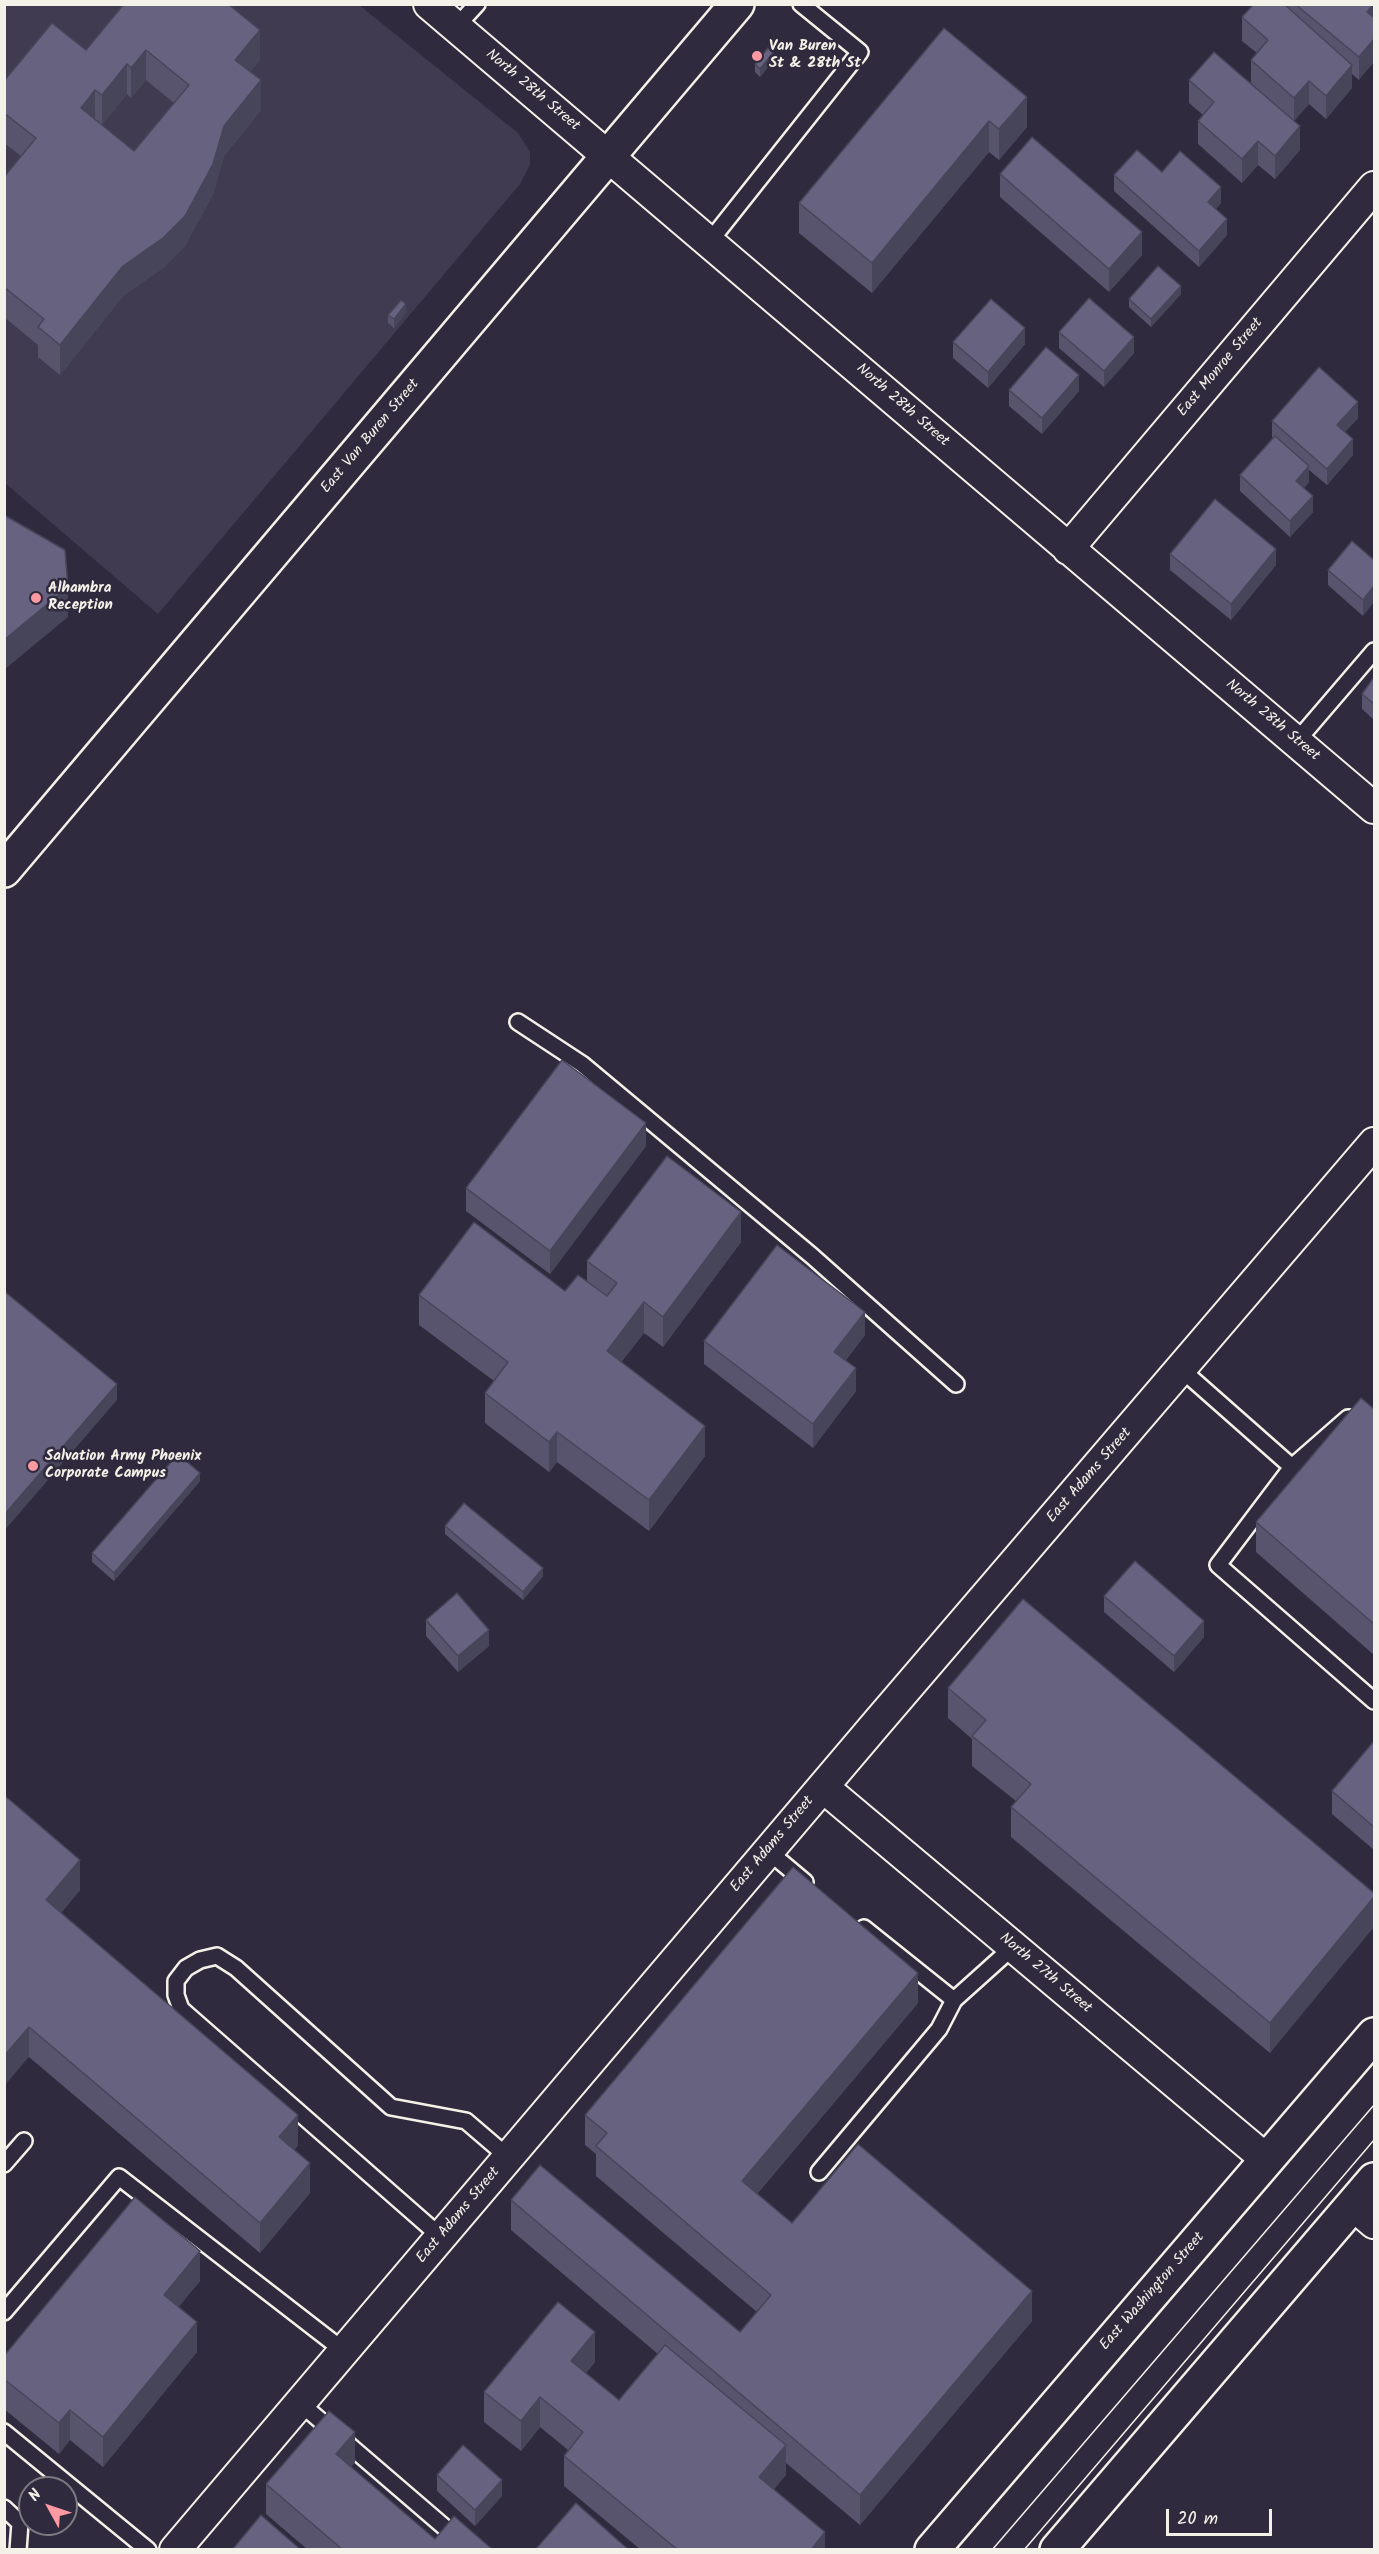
<!DOCTYPE html>
<html>
<head>
<meta charset="utf-8">
<style>
	body { margin:0 }
	#map { position:relative; width:1379px; height:2554px; overflow:hidden; background:#2f2a3d; font-family:Kalam,sans-serif }
	canvas { display:block }
	.frame { position:absolute; inset:0; border:6px solid #f4f1e8; pointer-events:none }
	.north { position:absolute; left:18px; top:2476px; width:60px; height:60px; box-sizing:border-box; background:#2f2a3d; border:2px solid #7e7a81; border-radius:50%; rotate:310deg; font-size:16px; font-weight:700; line-height:24px; text-align:center; color:#f4f1e8 }
	.north::after { content:''; display:block; margin:auto; width:21px; height:27px; background:#ff9aa2; clip-path:polygon(50% 0,100% 100%,50% 72%,0 100%) }
	.scale { position:absolute; left:1166px; top:2509px; width:106px; height:27px; box-sizing:border-box; border:3px solid #f4f1e8; border-top:0; padding-left:8px; font-size:18px; line-height:21px; white-space:nowrap; color:#f4f1e8; -webkit-text-stroke:4px #2f2a3d; paint-order:stroke }
</style>
</head>
<body>
<div id="map">
<canvas width="1379" height="2554"></canvas>
<div class="frame"></div>
<div class="north">N</div>
<div class="scale">20 m</div>
</div>
<script>
const g = document.querySelector('canvas').getContext('2d');
g.lineJoin = 'round';
function fillPath(path, color) { g.fillStyle = color; g.fill(path, 'evenodd'); }
const toPath = rows => new Path2D(rows.map(r => 'M' + r).join(''));
function strokePath(path, color, width, dash) { g.strokeStyle = color; g.lineWidth = width; g.lineCap = dash ? 'butt' : 'round'; g.setLineDash(dash || []); g.stroke(path); }
function label(font, color, halo, rows, align = 'center') {
  g.font = font + ' Kalam,sans-serif'; g.lineWidth = 5; g.setLineDash([]); g.textBaseline = 'middle'; g.strokeStyle = halo; g.fillStyle = color; for (const [text, x, y, turn = 0] of rows) {
    g.save(); g.translate(x, y); g.rotate((+turn || 0) * Math.PI / 180); g.textAlign = isNaN(turn) ? turn : align; if (halo) g.strokeText(text, 0, 0); g.fillText(text, 0, 0); g.restore();
  }
}
fillPath(toPath([
	[5,5,359,5,518,133,530,152,530,165,520,184,158,614,5,483]
]), '#403b51');
const lane = toPath([
	[456,27,477,4],
	[710,241,860,52,801,4],
	[1296,742,1374,651],
	[518,1022,582,1064,812,1256,956,1384],
	[1181,1369,1292,1467,1218,1565,1374,1701],
	[1292,1467,1348,1418,1374,1419],
	[768,1851,805,1882],
	[864,1928,954,2000,1013,1947],
	[4,2164,24,2141],
	[819,2172,939,2029,954,2000],
	[441,2237,181,2009,176,1995,176,1981,186,1968,200,1960,217,1956,236,1968,391,2107,466,2121,508,2157],
	[4,2312,119,2177,344,2351],
	[300,2403,471,2550],
	[4,2432,148,2550],
	[4,2508,20,2523,18,2550]
]);
const street = toPath([
	[429,4,1374,808],
	[1068,549,1374,187],
	[823,1787,1267,2160],
	[1353,2205,1374,2223],
	[175,2550,877,1723,1374,1143]
]);
const primary = toPath([
	[4,870,737,4],
	[932,2550,1374,2035],
	[1057,2550,1374,2180]
]);
strokePath(lane, '#f4f1e8', 20);
strokePath(street, '#f4f1e8', 34);
strokePath(primary, '#f4f1e8', 38);
strokePath(lane, '#2f2a3d', 15);
strokePath(street, '#2f2a3d', 30);
strokePath(primary, '#2f2a3d', 33);
strokePath(toPath([
	[992,2550,1374,2105],
	[1024,2550,1374,2140]
]), '#f4f1e8', 1.5);
fillPath(toPath([
	[124,4,260,60,250,72,261,110,224,156,213,194,185,246,163,268,123,296,60,375,38,357,38,345,4,317,4,177,21,156,4,143,4,81,86,50],
	[146,80,174,103,134,151,102,125,127,94,131,98],
	[1254,4,1374,4,1359,80,1352,74,1352,88,1326,119,1309,104,1294,121,1300,150,1275,179,1258,165,1242,183,1198,144,1198,121,1203,115,1189,103,1189,80,1289,117,1251,83,1251,60,1257,53,1242,41,1242,17],
	[944,28,1027,127,999,160,989,152,872,293,799,233,799,203],
	[773,61,760,77,755,72,755,64],
	[1162,172,1221,203,1216,209,1227,235,1199,267,1114,191,1114,175],
	[1000,174,1142,255,1109,292,1000,197],
	[1181,294,1151,327,1129,307,1129,299],
	[406,312,394,328,388,323,388,315],
	[1059,332,1134,353,1104,387,1059,348],
	[953,342,1025,344,988,388,953,358],
	[1009,390,1079,391,1042,434,1009,406],
	[1358,418,1345,432,1353,455,1327,485,1309,470,1309,482,1304,488,1313,512,1290,537,1240,491,1240,475,1273,438,1272,437,1272,421],
	[1170,554,1276,565,1231,620,1170,570],
	[1374,560,1363,616,1328,585,1328,570],
	[1374,677,1374,720,1362,709,1362,694],
	[646,1146,550,1274,466,1211,466,1188],
	[741,1242,663,1347,644,1333,621,1362,705,1456,649,1531,557,1462,549,1472,485,1423,485,1393,494,1381,419,1325,419,1295,565,1291,587,1281,587,1261],
	[865,1335,846,1360,856,1391,813,1448,704,1364,704,1341],
	[1374,1409,1374,1655,1256,1552,1256,1522],
	[200,1481,114,1581,92,1562,92,1553],
	[445,1526,543,1576,523,1600,445,1534],
	[1104,1596,1204,1637,1174,1672,1104,1612],
	[426,1620,489,1646,458,1672,426,1636],
	[948,1688,1374,1893,1270,2053,1011,1837,1011,1807,1016,1801,972,1766,972,1739,948,1718],
	[1374,1741,1374,1850,1332,1814,1332,1791],
	[4,1795,80,1890,61,1913,298,2145,294,2150,310,2193,260,2253,29,2057],
	[918,2003,757,2194,792,2223,1032,2321,860,2525,786,2463,786,2475,774,2489,825,2550,641,2550,564,2486,564,2456,568,2450,540,2427,521,2451,484,2422,484,2392,595,2362,586,2373,619,2400,658,2354,511,2230,511,2200,740,2332,757,2312,596,2176,596,2154,585,2145,585,2115],
	[200,2281,178,2307,197,2352,103,2467,70,2440,59,2454,4,2409,4,2356],
	[355,2462,351,2467,435,2539,493,2550,308,2550,266,2514,266,2484],
	[437,2475,502,2496,475,2526,437,2491]
]), '#58546e');
fillPath(toPath([
	[1374,4,1374,27,1367,12],
	[260,30,260,60,235,91,235,60],
	[1374,39,1374,62,1359,80,1359,57],
	[146,50,146,80,131,98,131,68],
	[773,53,773,61,760,77,760,69],
	[127,64,127,94,102,125,102,95],
	[1352,65,1352,88,1326,119,1326,96],
	[261,80,261,110,224,156,213,194,185,246,163,268,123,296,60,375,60,345,123,266,224,126],
	[1309,81,1309,104,1294,121,1294,98],
	[95,90,95,120,81,108],
	[1027,97,1027,127,999,160,999,129],
	[989,121,989,152,872,293,872,263],
	[1300,126,1300,150,1275,179,1275,156],
	[1258,141,1258,165,1242,183,1242,159],
	[1221,187,1221,203,1208,218,1208,202],
	[1227,219,1227,235,1199,267,1199,251],
	[1142,232,1142,255,1109,292,1109,269],
	[1181,286,1181,294,1151,327,1151,319],
	[406,304,406,312,394,328,394,319],
	[1025,328,1025,344,988,388,988,372],
	[1134,337,1134,353,1104,387,1104,371],
	[1079,375,1079,391,1042,434,1042,418],
	[1358,402,1358,418,1337,441,1337,425],
	[1353,439,1353,455,1327,485,1327,469],
	[1309,466,1309,482,1296,497,1296,481],
	[1313,496,1313,512,1290,537,1290,521],
	[1276,549,1276,565,1231,620,1231,604],
	[1374,586,1374,602,1363,616,1363,600],
	[68,587,68,617,4,670,4,640],
	[646,1123,646,1146,550,1274,550,1251],
	[741,1212,741,1242,663,1347,663,1317],
	[644,1302,644,1333,607,1381,607,1351],
	[865,1312,865,1335,834,1375,834,1352],
	[856,1368,856,1391,813,1448,813,1424],
	[117,1384,117,1400,4,1531,4,1515],
	[705,1426,705,1456,649,1531,649,1500],
	[557,1432,557,1462,549,1472,549,1442],
	[200,1473,200,1481,114,1581,114,1573],
	[543,1568,543,1576,523,1600,523,1592],
	[1204,1621,1204,1637,1174,1672,1174,1656],
	[489,1630,489,1646,458,1672,458,1656],
	[80,1860,80,1890,46,1930,46,1900],
	[1374,1897,1374,1927,1270,2053,1270,2023],
	[918,1973,918,2003,742,2211,742,2181],
	[29,2027,29,2057,4,2086,4,2056],
	[298,2115,298,2145,279,2167,279,2137],
	[310,2163,310,2193,260,2253,260,2223],
	[200,2251,200,2281,164,2325,164,2295],
	[1032,2291,1032,2321,860,2525,860,2495],
	[197,2322,197,2352,103,2467,103,2437],
	[595,2332,595,2362,571,2391,571,2361],
	[540,2397,540,2427,521,2451,521,2421],
	[70,2410,70,2440,59,2454,59,2423],
	[355,2432,355,2462,336,2484,336,2454],
	[786,2445,786,2475,759,2507,759,2477],
	[502,2480,502,2496,475,2526,475,2510],
	[825,2532,825,2550,811,2550]
]), '#47455a');
const building = toPath([
	[124,4,228,4,260,30,235,60,261,80,224,126,213,164,185,216,163,238,123,266,60,345,38,327,44,319,4,287,4,177,36,138,4,113,4,81,52,23,86,50,124,4],
	[146,50,189,85,134,151,81,108,95,90,102,95,127,64,131,68,146,50],
	[1254,4,1284,4,1352,65,1326,96,1309,81,1294,98,1251,60,1268,40,1242,17,1254,4],
	[1295,4,1374,4,1367,12,1374,18,1374,39,1359,57,1295,4],
	[944,28,1027,97,999,129,989,121,872,263,799,203,944,28],
	[768,48,773,53,760,69,755,64,768,48],
	[1214,52,1300,126,1275,156,1258,141,1242,159,1198,121,1214,102,1189,80,1214,52],
	[1032,137,1142,232,1109,269,1000,174,1032,137],
	[1137,150,1162,172,1180,151,1221,187,1208,202,1227,219,1199,251,1114,175,1137,150],
	[1158,266,1181,286,1151,319,1129,299,1158,266],
	[1089,298,1134,337,1104,371,1059,332,1089,298],
	[991,299,1025,328,988,372,953,342,991,299],
	[401,300,406,304,394,319,388,315,401,300],
	[1046,347,1079,375,1042,418,1009,390,1046,347],
	[1319,367,1358,402,1337,425,1353,439,1327,469,1272,421,1319,367],
	[1275,436,1309,466,1296,481,1313,496,1290,521,1240,475,1275,436],
	[1215,499,1276,549,1231,604,1170,554,1215,499],
	[4,515,65,550,68,587,4,640,4,515],
	[1352,541,1374,560,1374,586,1363,600,1328,570,1352,541],
	[1374,677,1374,704,1362,694,1374,677],
	[562,1060,646,1123,550,1251,466,1188,562,1060],
	[667,1156,741,1212,663,1317,644,1302,607,1351,705,1426,649,1500,557,1432,549,1442,485,1393,508,1362,419,1295,474,1222,565,1291,578,1275,607,1296,617,1283,587,1261,667,1156],
	[777,1245,865,1312,834,1352,856,1368,813,1424,704,1341,777,1245],
	[4,1291,117,1384,4,1515,4,1291],
	[1361,1398,1374,1409,1374,1624,1256,1522,1361,1398],
	[178,1454,200,1473,114,1573,92,1553,178,1454],
	[464,1503,543,1568,523,1592,445,1526,464,1503],
	[1135,1561,1204,1621,1174,1656,1104,1596,1135,1561],
	[457,1593,489,1630,458,1656,426,1620,457,1593],
	[1023,1599,1374,1893,1374,1897,1270,2023,1011,1807,1031,1784,972,1736,986,1720,948,1688,1023,1599],
	[1374,1741,1374,1827,1332,1791,1374,1741],
	[4,1795,80,1860,46,1900,298,2115,279,2137,310,2163,260,2223,29,2027,4,2056,4,1795],
	[793,1867,918,1973,742,2181,792,2223,858,2144,1032,2291,860,2495,511,2200,540,2165,740,2332,771,2295,596,2146,607,2133,585,2115,793,1867],
	[135,2197,200,2251,164,2295,197,2322,103,2437,70,2410,59,2423,4,2379,4,2356,135,2197],
	[558,2302,595,2332,571,2361,619,2400,665,2345,786,2445,759,2477,825,2532,811,2550,678,2550,564,2456,583,2432,540,2397,521,2421,484,2392,558,2302],
	[329,2411,355,2432,336,2454,435,2539,454,2516,493,2550,343,2550,266,2484,329,2411],
	[463,2445,502,2480,475,2510,437,2475,463,2445],
	[576,2503,629,2550,535,2550,576,2503],
	[261,2515,301,2550,232,2550,261,2515]
]);
fillPath(building, '#666280');
strokePath(building, '#47455a', 1.5);
for (const [x, y, r, color] of [
	[757,56,6,"#ff9aa2"],
	[36,598,6,"#ff9aa2"],
	[33,1466,6,"#ff9aa2"]
]) { const dot = new Path2D(); dot.arc(x, y, r, 0, 2 * Math.PI); g.fillStyle = color; g.fill(dot); strokePath(dot, '#2f2a3d', 2); }
label('bold 15px', '#f4f1e8', '#2f2a3d', [
	["Van Buren",769,47],
	["St & 28th St",769,64],
	["Alhambra",48,589],
	["Reception",48,606],
	["Salvation Army Phoenix",45,1457],
	["Corporate Campus",45,1474]
], 'left');
label('15px', '#f4f1e8', '#2f2a3d', [
	["North 28th Street",532,91,40],
	["East Monroe Street",1221,368,-50],
	["North 28th Street",902,406,41],
	["East Van Buren Street",371,437,-50],
	["North 28th Street",1272,721,40],
	["East Adams Street",1090,1476,-49],
	["East Adams Street",773,1845,-50],
	["North 27th Street",1045,1974,40],
	["East Adams Street",459,2216,-50],
	["East Washington Street",1153,2292,-49]
]);
</script>
</body>
</html>
